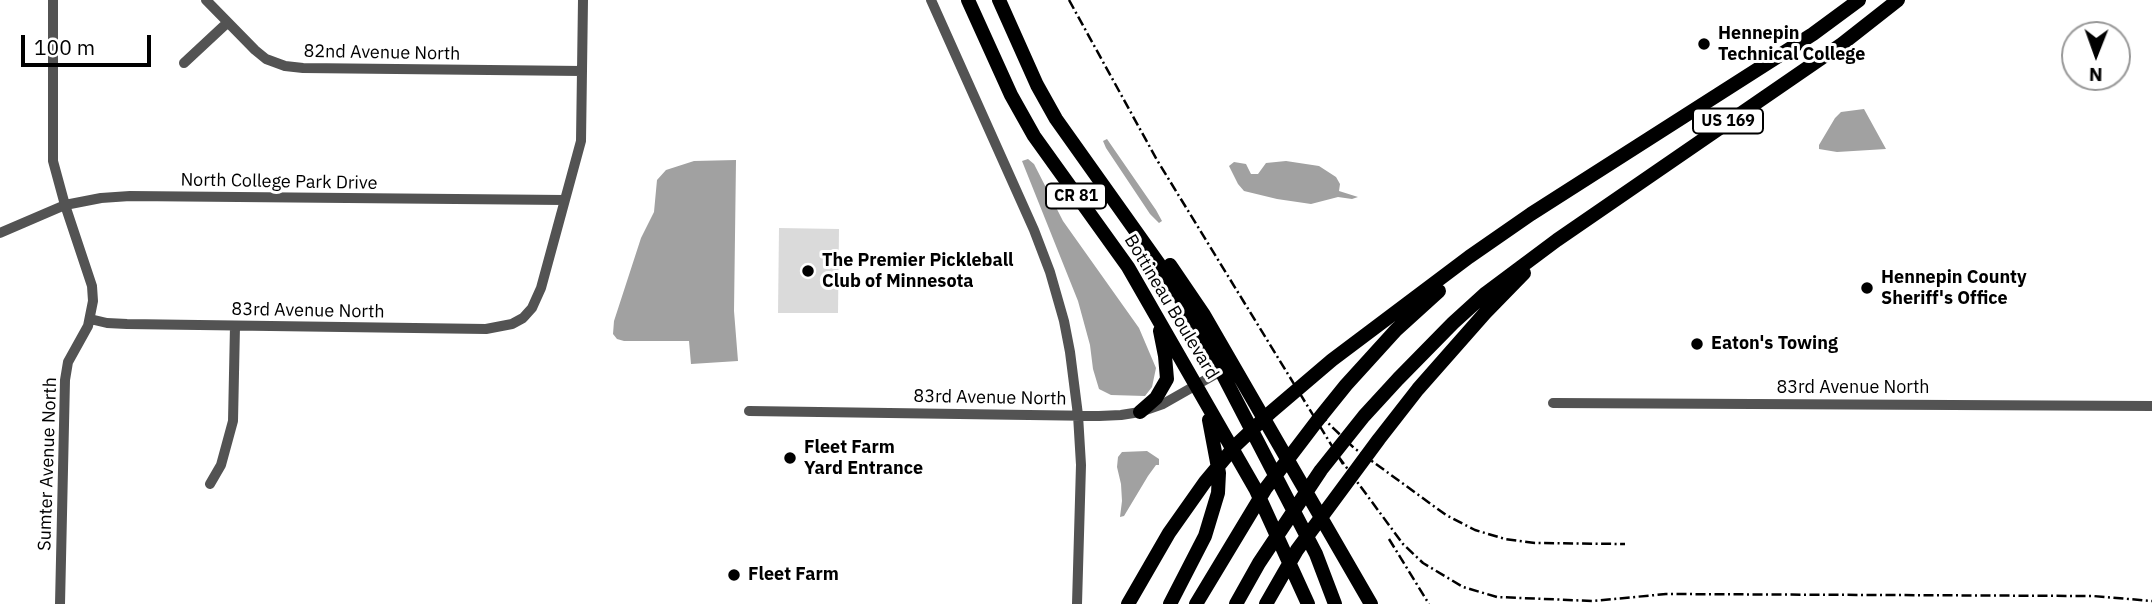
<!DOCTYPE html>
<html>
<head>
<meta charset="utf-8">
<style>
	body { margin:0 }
	#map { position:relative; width:2152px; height:604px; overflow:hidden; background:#fff; font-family:"IBM Plex Sans",sans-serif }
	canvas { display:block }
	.north { position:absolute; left:2061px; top:21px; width:70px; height:70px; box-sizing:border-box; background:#fff; border:2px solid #999; border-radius:50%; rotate:181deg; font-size:19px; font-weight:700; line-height:28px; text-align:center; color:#000 }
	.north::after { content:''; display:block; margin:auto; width:24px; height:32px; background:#000; clip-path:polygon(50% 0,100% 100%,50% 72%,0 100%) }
	.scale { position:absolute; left:21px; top:35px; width:130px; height:32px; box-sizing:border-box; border:4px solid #000; border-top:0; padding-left:9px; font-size:21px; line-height:24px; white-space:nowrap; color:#000; -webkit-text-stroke:5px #fff; paint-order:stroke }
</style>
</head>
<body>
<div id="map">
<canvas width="2152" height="604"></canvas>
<div class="north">N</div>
<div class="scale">100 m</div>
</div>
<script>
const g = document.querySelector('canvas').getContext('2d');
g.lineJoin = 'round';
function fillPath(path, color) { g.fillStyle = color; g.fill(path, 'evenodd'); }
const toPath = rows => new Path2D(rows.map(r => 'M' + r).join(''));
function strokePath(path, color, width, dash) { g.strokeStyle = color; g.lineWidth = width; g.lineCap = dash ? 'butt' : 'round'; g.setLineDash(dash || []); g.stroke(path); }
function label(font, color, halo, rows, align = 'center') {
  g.font = font + ' "IBM Plex Sans",sans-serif'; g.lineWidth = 6; g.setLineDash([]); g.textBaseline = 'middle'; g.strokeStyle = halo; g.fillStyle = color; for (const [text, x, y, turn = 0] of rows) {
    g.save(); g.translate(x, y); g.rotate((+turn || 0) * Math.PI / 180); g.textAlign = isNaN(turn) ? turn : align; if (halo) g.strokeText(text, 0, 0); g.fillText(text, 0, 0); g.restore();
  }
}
fillPath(toPath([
	[779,228,839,229,838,313,778,313]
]), '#dadada');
fillPath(toPath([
	[1864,109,1886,149,1837,152,1819,149,1819,145,1835,118,1841,112],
	[1107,139,1156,210,1162,221,1159,223,1150,214,1106,148,1103,141],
	[1028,159,1034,164,1063,221,1139,328,1156,368,1152,387,1145,396,1111,395,1099,389,1093,369,1090,345,1078,301,1022,161],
	[736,160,734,311,738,361,691,364,689,341,624,341,617,339,613,334,614,321,641,238,654,212,657,180,666,170,694,161],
	[1286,161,1319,166,1336,177,1340,184,1339,191,1358,197,1352,199,1338,197,1311,204,1277,199,1244,191,1238,184,1229,166,1234,162,1246,164,1251,174,1258,174,1266,163],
	[1147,451,1159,459,1159,465,1156,465,1148,476,1124,516,1120,517,1122,501,1121,484,1117,467,1118,457,1122,452]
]), '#a1a1a1');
strokePath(toPath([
	[53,0,53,161,65,205,92,286,93,301,88,326,68,362,65,380,60,604],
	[206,0,255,50,266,59,285,66,303,68,582,71],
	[931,0,1034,230,1050,272,1064,321,1070,352,1078,415,1081,465,1077,604],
	[184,63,227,23],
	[0,233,65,205,101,198,130,196,564,200],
	[90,319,107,323,127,324,486,329,512,324,523,318,532,308,541,288,581,141,583,0],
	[1553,403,2152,406],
	[749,411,1099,416,1121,415,1140,412,1163,404,1221,371],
	[210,484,221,465,233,421,235,326]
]), '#535353', 10);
strokePath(toPath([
	[968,0,1011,95,1034,136,1128,267,1256,490,1308,604],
	[999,0,1037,85,1056,119,1169,278,1221,371,1316,554,1335,604],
	[1170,265,1204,315,1371,604],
	[1140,412,1156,398,1167,379,1165,356,1160,331],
	[1128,604,1169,533,1205,482,1236,445,1271,412,1332,360,1469,257,1531,214,1813,34,1859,0],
	[1170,604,1205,536,1218,493,1219,473,1209,420],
	[1196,604,1266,488,1317,421,1346,385,1396,330,1439,291],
	[1236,604,1259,563,1321,470,1364,416,1398,379,1453,323,1486,293,1557,240,1842,44,1898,0],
	[1266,604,1297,550,1379,439,1418,389,1485,313,1524,273]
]), '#000', 14);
strokePath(toPath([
	[1069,0,1157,160,1343,464],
	[1320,413,1330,425,1354,448,1446,515,1475,530,1505,539,1535,543,1625,544],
	[1338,456,1403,544,1423,563,1463,587,1497,597,1593,601,1666,594,2093,596,2152,601],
	[1389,539,1429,604]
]), '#000', 2.5, [10, 3.5, 2, 3.5]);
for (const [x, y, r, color] of [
	[1704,44,7,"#000"],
	[808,271,7,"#000"],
	[1867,288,7,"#000"],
	[1697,344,7,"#000"],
	[790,458,7,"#000"],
	[734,575,7,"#000"]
]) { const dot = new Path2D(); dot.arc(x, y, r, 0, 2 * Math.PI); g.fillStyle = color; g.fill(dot); strokePath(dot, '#fff', 2.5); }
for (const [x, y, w] of [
	[1728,121,70],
	[1076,196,60]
]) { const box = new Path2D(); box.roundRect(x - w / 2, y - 12.5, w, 25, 5); g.fillStyle = '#fff'; g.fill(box); strokePath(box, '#000', 2); }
label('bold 16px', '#000', null, [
	["US 169",1728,121],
	["CR 81",1076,196]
]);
label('bold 18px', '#000', '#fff', [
	["Hennepin",1718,34],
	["Technical College",1718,55],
	["The Premier Pickleball",822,261],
	["Club of Minnesota",822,282],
	["Hennepin County",1881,278],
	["Sheriff's Office",1881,299],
	["Eaton's Towing",1711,344],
	["Fleet Farm",804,448],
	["Yard Entrance",804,469],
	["Fleet Farm",748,575]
], 'left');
label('18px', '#000', '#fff', [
	["82nd Avenue North",382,53,1],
	["North College Park Drive",279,182,1],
	["Bottineau Boulevard",1171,307,59],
	["83rd Avenue North",308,311,1],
	["83rd Avenue North",1853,388],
	["83rd Avenue North",990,398,1],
	["Sumter Avenue North",48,464,-88]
]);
</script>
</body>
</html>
